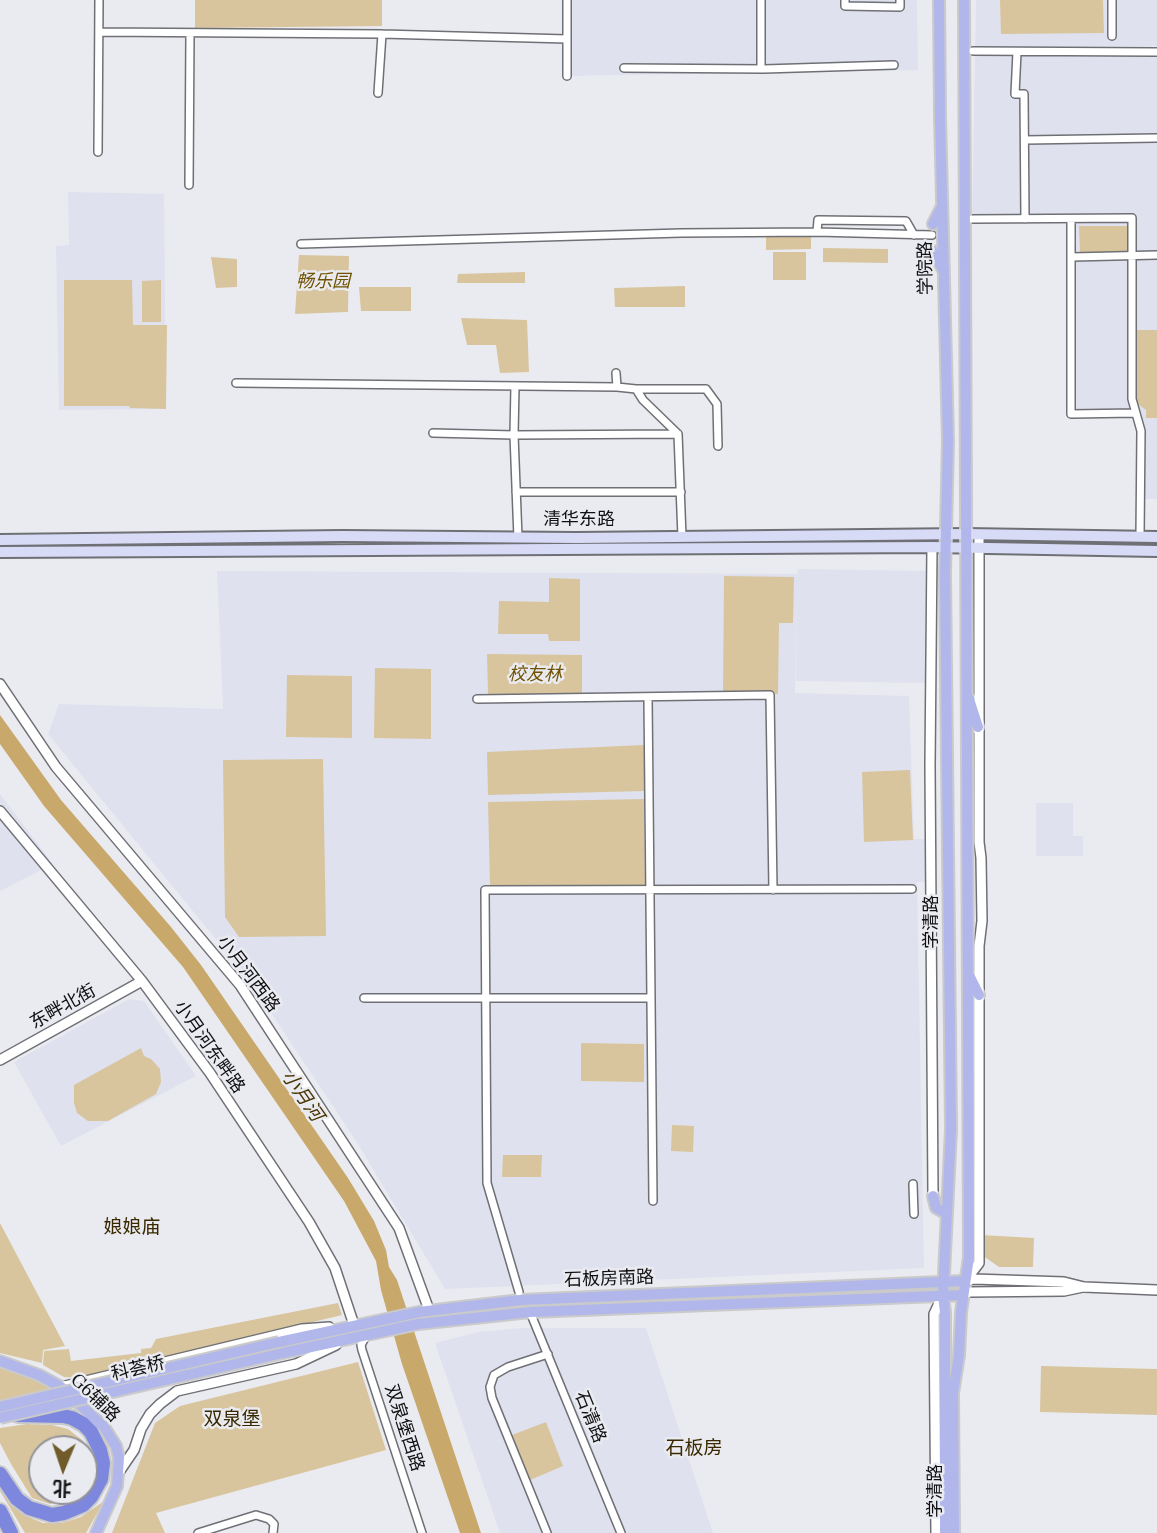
<!DOCTYPE html>
<html>
<head>
<meta charset="utf-8">
<style>
	body { margin:0 }
	#map { position:relative; width:1157px; height:1533px; overflow:hidden; background:#eaebf1; font-family:Lora,"Noto Sans SC",serif }
	canvas { display:block }
	.north { position:absolute; left:28px; top:1435px; width:70px; height:70px; box-sizing:border-box; background:#eaebf1; border:2px solid #939398; border-radius:50%; rotate:182deg; font-size:19px; font-weight:700; line-height:28px; text-align:center; color:#101012 }
	.north::after { content:''; display:block; margin:auto; width:24px; height:32px; background:#715b2b; clip-path:polygon(50% 0,100% 100%,50% 72%,0 100%) }
</style>
</head>
<body>
<div id="map">
<canvas width="1157" height="1533"></canvas>
<div class="north">北</div>
</div>
<script>
const g = document.querySelector('canvas').getContext('2d');
g.lineJoin = 'round';
function fillPath(path, color) { g.fillStyle = color; g.fill(path, 'evenodd'); }
const toPath = rows => new Path2D(rows.map(r => 'M' + r).join(''));
function strokePath(path, color, width, dash) { g.strokeStyle = color; g.lineWidth = width; g.lineCap = dash ? 'butt' : 'round'; g.setLineDash(dash || []); g.stroke(path); }
function label(font, color, halo, rows, align = 'center') {
  g.font = font + ' Lora,"Noto Sans SC",serif'; g.lineWidth = 5; g.setLineDash([]); g.textBaseline = 'middle'; g.strokeStyle = halo; g.fillStyle = color; for (const [text, x, y, turn = 0] of rows) {
    g.save(); g.translate(x, y); g.rotate((+turn || 0) * Math.PI / 180); g.textAlign = isNaN(turn) ? turn : align; if (halo) g.strokeText(text, 0, 0); g.fillText(text, 0, 0); g.restore();
  }
}
fillPath(toPath([
	[568,0,917,0,918,70,567,76],
	[976,0,1157,0,1157,46,996,47,996,51,1157,52,1157,499,1143,499,1141,431,1135,414,1071,414,1071,219,972,219],
	[68,192,164,194,166,409,59,410,56,246,69,245],
	[798,569,926,571,925,683,796,681,797,593,795,693,909,696,914,839,925,839,925,882,917,882,924,1268,445,1289,356,1141,250,981,48,734,59,704,223,709,217,571,797,574],
	[0,794,53,864,0,891],
	[1036,803,1073,803,1073,836,1083,836,1083,856,1036,856],
	[129,999,144,1001,196,1076,61,1146,14,1062],
	[524,1328,646,1328,713,1533,500,1533,435,1343,478,1332]
]), '#dfe1ee');
fillPath(toPath([
	[195,0,382,0,382,26,195,28],
	[1000,0,1103,0,1104,33,1001,34],
	[1079,226,1128,226,1128,252,1080,252],
	[811,233,811,249,766,250,766,234],
	[823,248,888,249,888,263,823,262],
	[773,252,806,252,806,280,773,280],
	[299,255,349,256,348,312,295,314],
	[211,257,237,259,237,287,216,288],
	[525,272,525,283,457,283,458,274],
	[64,280,132,280,133,325,167,325,166,409,130,408,129,406,64,406],
	[161,280,161,322,142,322,142,281],
	[685,286,685,307,615,307,614,288],
	[359,287,411,287,411,311,361,311],
	[461,318,527,320,529,372,500,373,496,345,467,345],
	[1136,330,1157,330,1157,418,1146,418,1146,410,1135,402],
	[724,576,794,577,793,623,779,623,778,694,723,694],
	[549,578,580,579,580,641,549,641,548,634,498,634,499,601,549,602],
	[487,654,582,655,582,694,488,695],
	[375,668,431,669,431,739,374,738],
	[287,675,352,676,352,738,286,737],
	[644,745,644,791,488,795,487,752],
	[323,759,326,936,239,937,225,917,223,760],
	[910,770,913,840,864,842,862,772],
	[644,799,645,885,490,885,488,802],
	[581,1043,644,1044,644,1082,581,1081],
	[141,1048,144,1056,151,1059,160,1069,161,1082,156,1094,108,1121,88,1121,77,1113,74,1103,74,1085],
	[672,1125,694,1126,693,1152,671,1151],
	[503,1155,542,1155,541,1177,502,1177],
	[0,1223,65,1346,43,1350,42,1363,0,1353],
	[981,1235,1034,1238,1033,1267,999,1267,982,1255],
	[338,1303,342,1315,80,1378,64,1377,43,1365,44,1351,69,1349,71,1361,141,1353,141,1349,151,1348,156,1339],
	[358,1362,386,1450,156,1513,165,1533,112,1533,155,1423,180,1406],
	[1041,1366,1157,1369,1157,1415,1040,1412],
	[0,1368,33,1378,55,1391,0,1401],
	[546,1422,563,1466,530,1480,512,1435],
	[27,1424,52,1425,68,1429,82,1440,89,1451,90,1462,84,1484,84,1449,42,1449,42,1491,79,1491,71,1498,50,1504,32,1498,11,1464,0,1443,0,1428],
	[0,1483,10,1499,26,1516,43,1523,62,1523,81,1517,104,1501,86,1533,25,1533,0,1491]
]), '#d8c59e');
fillPath(toPath([
	[0,715,61,800,171,927,201,965,348,1178,374,1221,386,1250,389,1267,397,1280,481,1533,460,1533,402,1364,381,1290,376,1261,344,1201,183,967,44,806,0,744]
]), '#c8a96b');
const minor = toPath([
	[845,0,845,6,900,7,900,0],
	[99,32,382,34,567,39],
	[1112,36,1112,0],
	[973,51,1157,52],
	[1017,52,1015,94,1024,94,1025,219],
	[624,68,764,69,894,65],
	[761,69,761,0],
	[567,76,567,0],
	[378,93,382,34],
	[1025,140,1157,138],
	[98,152,99,0],
	[189,185,190,33],
	[972,219,1132,218,1132,399,1141,431,1140,536],
	[1071,219,1071,414,1135,413],
	[817,232,818,220,906,221,914,235],
	[301,244,681,233,817,232,932,235],
	[1072,257,1157,255],
	[616,373,617,387,636,389,643,400,678,434,682,537],
	[236,383,617,387],
	[636,389,706,389,717,404,718,446],
	[433,433,514,435,515,386],
	[516,492,681,492],
	[518,538,514,435,678,434],
	[648,698,653,1201],
	[477,699,770,695,773,890],
	[364,998,650,998],
	[913,1184,914,1214],
	[519,1292,487,1183,485,890,912,889],
	[530,1312,621,1533],
	[367,1334,361,1345,362,1350,422,1533],
	[198,1533,256,1515,269,1519,274,1524,273,1533],
	[547,1533,492,1398,490,1387,494,1375,508,1367,548,1354]
]);
const tertiary = toPath([
	[932,547,930,766,933,1196],
	[0,684,56,767,240,985,399,1228,429,1310],
	[0,811,142,981,210,1073,309,1222,335,1268,354,1325],
	[0,1060,142,981],
	[966,1280,979,1263,979,946,982,921,981,858,979,842,979,535],
	[965,1281,974,1279,1064,1282,1084,1287,1157,1290],
	[963,1295,969,1292,1064,1291,1083,1287],
	[61,1387,302,1329,329,1327],
	[119,1472,134,1450,141,1429,150,1414,160,1404,177,1391,296,1364,336,1345],
	[936,1533,934,1314,943,1295]
]);
const secondary = toPath([
	[0,540,342,536,576,538,967,534,1157,537],
	[0,552,932,547,1157,551]
]);
const primary = toPath([
	[939,0,940,116,948,441,945,573,951,1129,943,1295,945,1313,945,1533],
	[933,224,941,208],
	[933,251,943,270],
	[969,699,978,727],
	[970,977,979,995],
	[933,1196,936,1208,945,1213],
	[279,1342,419,1312,521,1300,965,1281],
	[283,1353,418,1324,530,1312,963,1295],
	[0,1361,39,1375,61,1387,104,1427,116,1446,119,1458,117,1486,96,1533],
	[954,1533,953,1393,959,1355,961,1312,969,1257,964,0]
]);
const motorway = toPath([
	[0,1474,17,1499,29,1508,52,1515,64,1513,83,1505,91,1497,101,1479,103,1463,100,1450,91,1432,83,1424,72,1418,63,1416,18,1415],
	[0,1511,11,1533]
]);
strokePath(minor, '#6f7075', 10);
strokePath(tertiary, '#6f7075', 12);
strokePath(secondary, '#6f7075', 14);
strokePath(primary, '#cacacb', 14);
strokePath(motorway, '#cacacb', 18);
strokePath(minor, '#fff', 7);
strokePath(tertiary, '#fff', 9);
strokePath(secondary, '#d8dbf5', 10);
strokePath(primary, '#b1b7eb', 10);
strokePath(motorway, '#7d87dd', 14);
const primaryBridge = toPath([
	[0,1407,279,1342],
	[0,1418,283,1353]
]);
strokePath(primaryBridge, '#cacacb', 14, []);
strokePath(primaryBridge, '#b1b7eb', 10);
label('18px', '#101012', '#eaebf1', [
	["学院路",926,268,-91],
	["清华东路",579,520],
	["学清路",932,922,-90],
	["小月河西路",248,974,53],
	["东畔北街",63,1007,-29],
	["小月河东畔路",209,1047,55],
	["石板房南路",609,1279,-2],
	["科荟桥",138,1369,-13],
	["G6辅路",95,1398,44],
	["石清路",590,1417,68],
	["双泉堡西路",404,1428,72],
	["学清路",936,1491,-90]
]);
label('italic 18px', '#705200', '#eaebf1', [
	["畅乐园",323,282],
	["校友林",535,675]
]);
label('italic 19px', '#483400', '#eaebf1', [
	["小月河",302,1096,55]
]);
label('19px', '#392800', '#eaebf1', [
	["娘娘庙",132,1228],
	["双泉堡",232,1420],
	["石板房",694,1449]
]);
</script>
</body>
</html>
